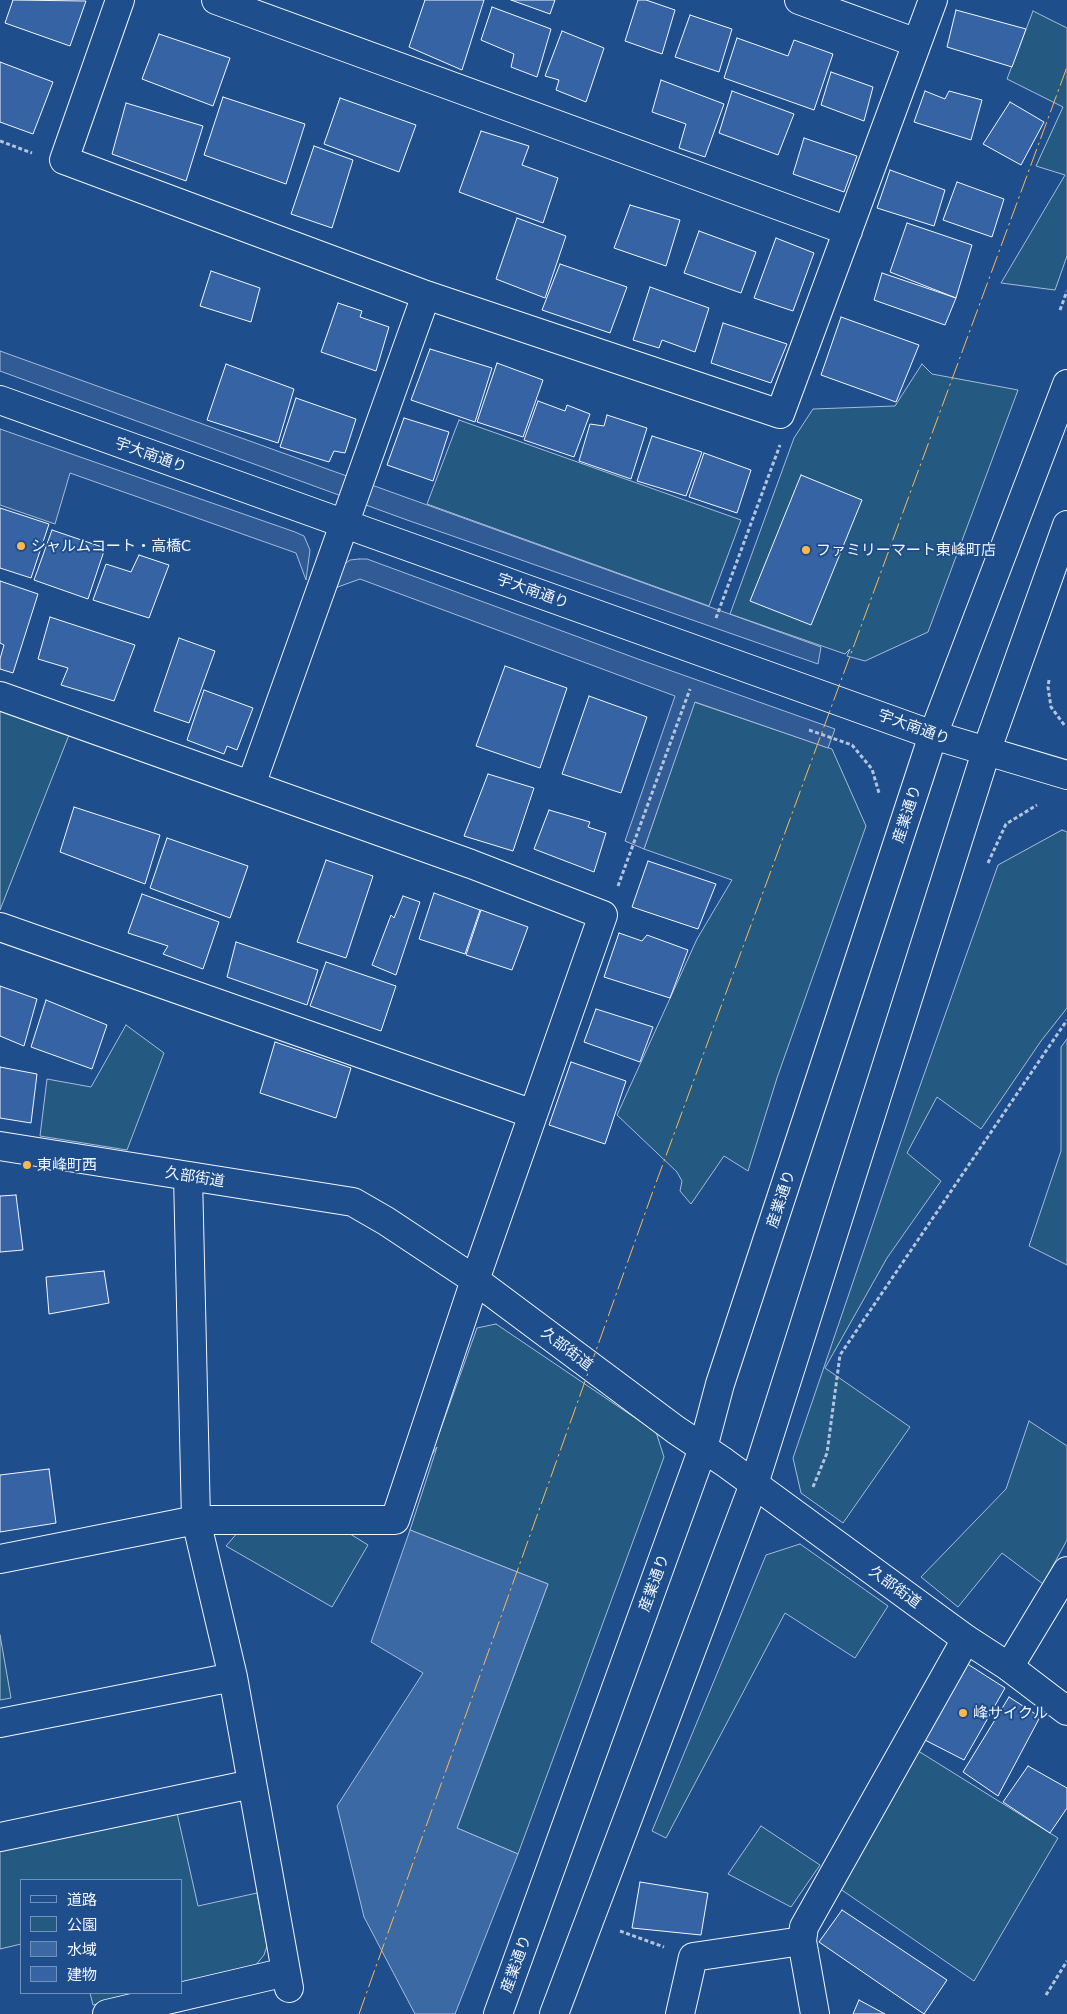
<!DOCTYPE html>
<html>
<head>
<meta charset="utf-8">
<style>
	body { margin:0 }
	#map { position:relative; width:1067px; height:2014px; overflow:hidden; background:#1f4e8c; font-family:Lato,"Noto Sans JP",sans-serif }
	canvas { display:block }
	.legend { position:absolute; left:20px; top:1879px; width:162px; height:115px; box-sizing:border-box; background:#1f4e8c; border:1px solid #7391ba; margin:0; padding:6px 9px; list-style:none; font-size:15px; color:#f2f6ff }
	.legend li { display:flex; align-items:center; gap:10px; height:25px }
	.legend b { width:25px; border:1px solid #7391ba }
</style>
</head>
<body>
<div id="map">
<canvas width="1067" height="2014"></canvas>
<ul class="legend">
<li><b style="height:6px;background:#1f4e8c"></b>道路</li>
<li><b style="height:14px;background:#245a82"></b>公園</li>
<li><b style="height:14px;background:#3b69a3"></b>水域</li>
<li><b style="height:14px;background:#3563a3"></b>建物</li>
</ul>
</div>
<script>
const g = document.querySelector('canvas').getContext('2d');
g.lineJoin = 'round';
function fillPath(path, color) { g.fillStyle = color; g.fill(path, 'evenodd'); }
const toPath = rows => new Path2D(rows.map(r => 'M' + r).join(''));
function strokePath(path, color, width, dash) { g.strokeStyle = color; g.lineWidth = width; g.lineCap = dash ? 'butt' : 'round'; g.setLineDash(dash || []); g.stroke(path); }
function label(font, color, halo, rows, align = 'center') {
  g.font = font + ' Lato,"Noto Sans JP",sans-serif'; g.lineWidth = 4; g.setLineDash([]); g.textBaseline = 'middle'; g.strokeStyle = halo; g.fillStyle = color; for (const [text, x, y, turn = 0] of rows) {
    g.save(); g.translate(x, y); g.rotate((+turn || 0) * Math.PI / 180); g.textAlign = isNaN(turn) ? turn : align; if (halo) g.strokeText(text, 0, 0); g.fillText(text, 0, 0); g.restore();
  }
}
const green = toPath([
	[1033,11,1067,28,1067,256,1055,290,1001,283,1065,175,1036,166,1063,107,1007,79,1033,11],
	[922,364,932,374,1018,390,928,632,865,661,847,656,850,649,845,654,730,614,794,438,813,409,895,406,922,364],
	[459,420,741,520,709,606,427,504,459,420],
	[694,702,832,749,866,826,777,1078,748,1171,724,1156,691,1204,680,1191,682,1181,677,1172,617,1115,697,939,732,880,644,849,694,702],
	[0,710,69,735,0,910,0,710],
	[1062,830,1067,832,1067,1008,1041,1041,981,1129,937,1097,907,1153,941,1181,887,1258,825,1368,910,1427,843,1523,801,1493,793,1458,915,1100,998,865,1062,830],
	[126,1025,164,1053,127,1150,40,1136,47,1079,91,1087,126,1025],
	[1067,1039,1067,1265,1029,1246,1061,1151,1061,1047,1067,1039],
	[496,1324,656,1432,664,1457,518,1854,457,1828,548,1584,410,1530,437,1447,431,1456,477,1328,496,1324],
	[1029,1421,1067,1446,1067,1540,1043,1584,1002,1553,958,1607,921,1577,1006,1489,1029,1421],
	[339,1527,368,1545,332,1607,226,1546,239,1531,339,1527],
	[800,1544,888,1606,855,1658,785,1613,666,1838,652,1831,766,1555,800,1544],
	[0,1635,11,1698,0,1700,0,1635],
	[915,1749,1058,1838,974,1981,836,1886,915,1749],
	[177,1813,198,1906,257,1893,267,1946,264,1955,255,1966,181,1984,181,1880,21,1880,21,1944,0,1949,0,1851,177,1813],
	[761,1826,820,1865,791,1907,728,1874,761,1826],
	[90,1993,144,1993,93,2005,90,1993]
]);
fillPath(green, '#245a82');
strokePath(green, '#a8bbd7', 1);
const parking = toPath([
	[0,351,821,647,818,664,407,520,0,371,0,351],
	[0,429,295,532,304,536,310,550,306,580,296,553,70,473,55,524,0,505,0,429],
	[359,559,367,559,638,659,835,729,828,748,695,702,644,849,625,841,675,696,360,579,335,588,342,566,350,560,359,559]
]);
fillPath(parking, '#305b95');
strokePath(parking, '#a8bbd7', 1);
const water = toPath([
	[410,1530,548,1584,457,1828,518,1854,455,2014,415,2014,364,1917,337,1806,423,1673,371,1642,410,1530]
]);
fillPath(water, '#3b69a3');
strokePath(water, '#a8bbd7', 1);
const building = toPath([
	[13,0,86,1,70,46,5,23,13,0],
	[425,0,484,0,462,70,409,47,425,0],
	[511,0,555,0,550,14,511,0],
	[638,0,646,0,675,10,662,54,625,41,638,0],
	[492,7,551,29,537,77,511,67,514,54,481,40,492,7],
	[956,10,1026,29,1012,67,947,47,956,10],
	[690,15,732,29,719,72,675,57,690,15],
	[562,31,604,48,586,102,556,90,559,80,545,76,562,31],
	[159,34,230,58,213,106,142,79,159,34],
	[737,38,788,56,794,40,833,54,814,110,724,78,737,38],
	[0,62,53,82,33,134,0,122,0,62],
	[831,72,873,87,864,121,821,105,831,72],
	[661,80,724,104,705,157,679,148,686,124,652,112,661,80],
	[732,91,794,114,778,155,719,133,732,91],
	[925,91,945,99,949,91,982,100,971,140,914,122,925,91],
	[223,97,305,124,286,184,204,155,223,97],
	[340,98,416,125,399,172,324,144,340,98],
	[1010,102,1044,122,1021,165,983,144,1010,102],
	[126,103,203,126,186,181,112,154,126,103],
	[481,131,529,146,522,165,558,178,543,223,459,192,481,131],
	[804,138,857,156,844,192,793,174,804,138],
	[314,146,353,160,332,228,291,214,314,146],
	[890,170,945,190,934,226,877,208,890,170],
	[957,182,1004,199,992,237,943,220,957,182],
	[630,205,680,220,666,266,614,248,630,205],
	[517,218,566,236,545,298,496,279,517,218],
	[907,223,972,245,956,298,890,272,907,223],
	[699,231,756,252,741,293,684,273,699,231],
	[776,238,814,253,793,311,754,298,776,238],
	[560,264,627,287,610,333,542,310,560,264],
	[211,271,260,288,251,322,200,306,211,271],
	[882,273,956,298,945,325,874,300,882,273],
	[650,287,709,308,695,352,662,340,659,348,633,340,650,287],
	[338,303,362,311,360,317,389,327,376,371,321,352,338,303],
	[841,317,919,345,896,402,821,375,841,317],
	[723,323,787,344,771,383,711,363,723,323],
	[430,349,492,368,475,422,411,400,430,349],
	[497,363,543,380,523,437,477,422,497,363],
	[226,364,294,389,278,443,207,420,226,364],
	[296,398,356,419,345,453,334,451,329,462,280,447,296,398],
	[538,401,565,411,567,405,590,414,574,457,524,440,538,401],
	[607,415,647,428,631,479,579,461,590,424,604,426,607,415],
	[404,418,449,432,433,481,387,465,404,418],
	[652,436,702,452,686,496,637,481,652,436],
	[704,453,751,470,737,513,689,497,704,453],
	[801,475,862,500,811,625,750,601,801,475],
	[0,508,49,524,31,578,0,568,0,508],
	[52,530,105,548,88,599,34,580,52,530],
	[139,555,169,565,149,618,93,600,106,564,131,572,139,555],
	[0,581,38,594,13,673,0,669,0,659,4,645,0,643,0,581],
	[50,617,135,645,114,701,61,685,68,668,38,659,50,617],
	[179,638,215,651,189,723,154,711,179,638],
	[505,666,567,688,540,768,476,746,505,666],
	[204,690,253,708,237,750,227,746,224,754,187,740,204,690],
	[589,696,647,717,621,793,562,774,589,696],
	[488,774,534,788,513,851,464,836,488,774],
	[74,807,160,835,145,884,60,852,74,807],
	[549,810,590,822,588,827,606,833,594,872,534,849,549,810],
	[167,838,248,866,230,918,150,888,167,838],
	[326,860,373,876,346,958,297,942,326,860],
	[648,861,716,884,698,929,632,907,648,861],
	[434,893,480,910,465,954,419,939,434,893],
	[142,894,219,922,203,969,163,954,168,946,128,933,142,894],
	[403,896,420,902,396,975,372,965,391,915,394,918,403,896],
	[481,910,528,927,512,970,466,955,481,910],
	[619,933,642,941,647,935,688,950,670,998,604,977,619,933],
	[236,942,318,970,307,1005,227,977,236,942],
	[326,962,396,986,381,1031,310,1006,326,962],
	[0,986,37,999,24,1046,0,1036,0,986],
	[46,1000,107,1025,92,1069,31,1047,46,1000],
	[596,1009,653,1027,640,1062,584,1042,596,1009],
	[275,1042,351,1068,336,1118,260,1093,275,1042],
	[571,1062,626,1081,605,1144,549,1125,571,1062],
	[0,1067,37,1074,31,1123,0,1118,0,1067],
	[16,1195,23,1250,0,1252,0,1196,16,1195],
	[104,1271,109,1303,49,1314,46,1277,104,1271],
	[49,1469,56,1523,0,1532,0,1475,49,1469],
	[966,1663,1005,1688,964,1760,921,1738,966,1663],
	[1009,1697,1040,1717,998,1796,963,1772,1009,1697],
	[1028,1766,1067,1788,1067,1808,1050,1833,1003,1802,1028,1766],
	[640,1882,708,1893,701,1935,632,1928,640,1882],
	[842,1910,947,1980,924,2014,819,1942,842,1910],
	[859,2000,885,2014,853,2014,859,2000]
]);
fillPath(building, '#3563a3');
strokePath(building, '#f2f6ff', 1);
const street = toPath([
	[120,0,64,160,426,295,251,785],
	[216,0,848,231],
	[799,0,917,43],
	[426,295,780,414,933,0],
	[0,696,471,864,603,915,475,1280,395,1520,196,1520,0,1559],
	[0,927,533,1114],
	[0,1146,353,1202,386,1221,475,1280,676,1430,724,1462,966,1639,1009,1667,1067,1711],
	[188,1176,196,1520,233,1677,289,1988],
	[0,1723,233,1677],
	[0,1837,252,1784],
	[107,2014,286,1972],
	[680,2014,693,1957,802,1941],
	[815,2014,802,1941,804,1927,966,1639]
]);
const secondary = toPath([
	[0,400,933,735,1067,775],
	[1009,1667,1067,1571],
	[498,2014,703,1448,720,1384,933,735,1067,384],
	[554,2014,754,1484,986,752,1067,525]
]);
strokePath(street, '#f2f6ff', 30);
strokePath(secondary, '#f2f6ff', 30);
strokePath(toPath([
	[0,141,32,153],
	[1060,310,1067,291],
	[716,618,780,445],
	[1049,680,1048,687,1051,707,1065,726],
	[809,730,852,745,872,769,879,793],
	[988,863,1006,824,1037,805],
	[618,886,690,689],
	[813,1487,827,1453,840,1355,1067,1020],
	[620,1931,664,1947],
	[1046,1995,1067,1961]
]), '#b3c4dc', 3, [4, 2.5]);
strokePath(street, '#1f4e8c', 28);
strokePath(secondary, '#1f4e8c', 28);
strokePath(toPath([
	[359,2014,653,1191,1067,67]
]), '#ffb74d', 1, [18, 4, 2.5, 4]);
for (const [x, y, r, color] of [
	[21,546,5,"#ffb74d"],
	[806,550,5,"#ffb74d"],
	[27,1165,5,"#ffb74d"],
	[963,1713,5,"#ffb74d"]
]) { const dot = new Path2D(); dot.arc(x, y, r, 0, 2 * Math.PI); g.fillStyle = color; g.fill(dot); strokePath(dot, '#1f4e8c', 2); }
label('15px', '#f2f6ff', '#1f4e8c', [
	["宇大南通り",151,455,20],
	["宇大南通り",533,591,20],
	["宇大南通り",914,727,20],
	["産業通り",907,814,-72],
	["久部街道",195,1177,9],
	["産業通り",781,1199,-72],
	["久部街道",567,1349,37],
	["産業通り",654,1583,-70],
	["久部街道",895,1587,36],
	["産業通り",516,1964,-70]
]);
label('15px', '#f2f6ff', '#1f4e8c', [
	["シャルムコート・高橋C",31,546],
	["ファミリーマート東峰町店",816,550],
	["東峰町西",37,1165],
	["峰サイクル",973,1713]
], 'left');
</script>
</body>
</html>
